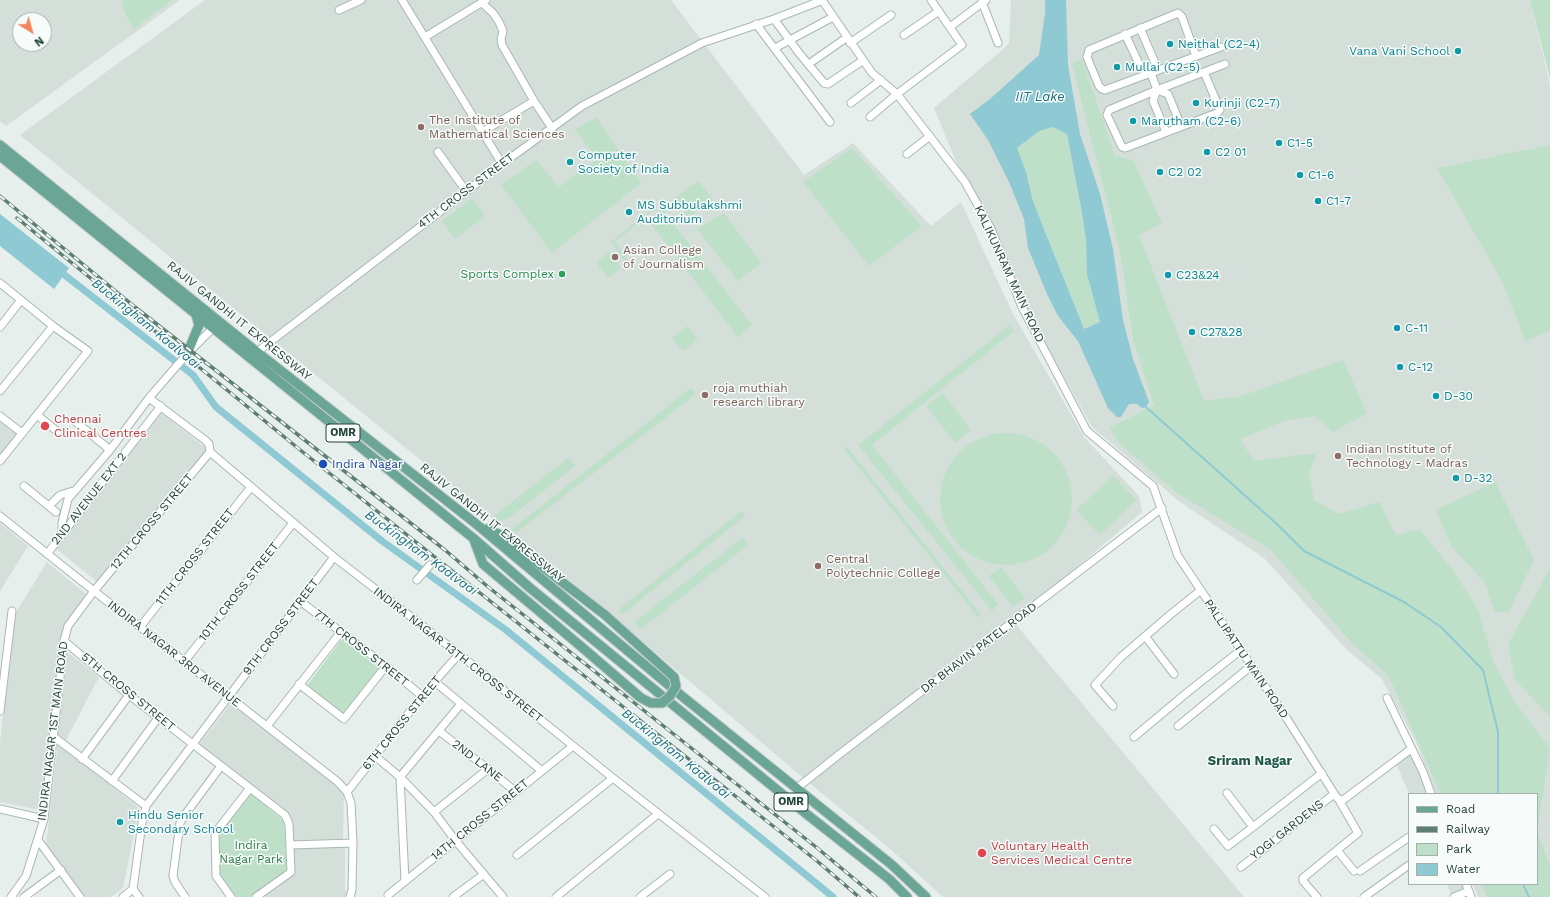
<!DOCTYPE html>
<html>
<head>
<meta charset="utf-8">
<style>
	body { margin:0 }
	#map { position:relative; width:1550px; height:897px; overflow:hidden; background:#e6efeb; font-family:"Work Sans",sans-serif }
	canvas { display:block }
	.legend { position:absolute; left:1408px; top:793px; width:130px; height:92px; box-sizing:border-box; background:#f7fbf9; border:1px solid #a3b1ad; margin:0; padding:5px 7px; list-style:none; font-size:12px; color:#24423a }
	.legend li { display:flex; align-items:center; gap:8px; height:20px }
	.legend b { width:20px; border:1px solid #a3b1ad }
	.north { position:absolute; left:12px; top:12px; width:40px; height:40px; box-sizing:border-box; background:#f7fbf9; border:1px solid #a3b1ad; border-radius:50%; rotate:143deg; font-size:11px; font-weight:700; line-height:16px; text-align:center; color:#24423a }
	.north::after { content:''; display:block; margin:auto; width:14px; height:18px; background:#f4845f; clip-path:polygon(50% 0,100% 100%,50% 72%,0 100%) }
</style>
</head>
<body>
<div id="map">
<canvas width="1550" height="897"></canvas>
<ul class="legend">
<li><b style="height:5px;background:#6aa596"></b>Road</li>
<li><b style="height:5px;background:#5f7d75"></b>Railway</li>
<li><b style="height:11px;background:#bfe0c8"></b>Park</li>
<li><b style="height:11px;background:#8ec9d4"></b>Water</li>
</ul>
<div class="north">N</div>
</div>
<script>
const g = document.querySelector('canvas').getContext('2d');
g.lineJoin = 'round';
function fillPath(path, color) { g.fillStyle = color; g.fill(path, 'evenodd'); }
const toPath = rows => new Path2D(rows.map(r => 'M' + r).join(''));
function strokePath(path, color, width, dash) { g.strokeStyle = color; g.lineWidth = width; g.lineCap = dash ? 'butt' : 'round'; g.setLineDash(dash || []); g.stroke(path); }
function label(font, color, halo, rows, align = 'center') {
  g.font = font + ' "Work Sans",sans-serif'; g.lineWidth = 3; g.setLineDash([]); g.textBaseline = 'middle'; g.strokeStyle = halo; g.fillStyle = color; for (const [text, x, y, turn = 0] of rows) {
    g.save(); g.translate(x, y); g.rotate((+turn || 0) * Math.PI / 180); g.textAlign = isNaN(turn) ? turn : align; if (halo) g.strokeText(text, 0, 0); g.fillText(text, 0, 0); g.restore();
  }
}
fillPath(toPath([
	[0,0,180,0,6,126,0,121],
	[20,20,44,20,44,44,20,44],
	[205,0,671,0,804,175,853,143,931,226,961,202,1012,312,1084,437,1139,496,1142,512,1013,621,1244,897,943,897,888,847,820,792,609,613,20,135],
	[1011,0,1530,0,1550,85,1550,897,1478,897,1473,884,1537,884,1537,794,1436,794,1416,742,1382,679,1345,648,1264,558,1180,502,1092,427,1024,305,958,166,934,108,1009,44],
	[160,412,209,450,100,584,55,548],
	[0,422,17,435,0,458],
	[0,523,28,546,0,591],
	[47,562,92,599,66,629,44,811,0,802,0,742,15,614],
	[62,648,99,677,65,742,55,735],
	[232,702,344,790,343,839,290,842,287,817,198,746],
	[58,743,139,808,123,888,111,897,85,897,46,845],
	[1411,749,1428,794,1409,794,1395,761],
	[345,845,345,889,348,897,257,897,291,873,290,847],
	[1447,884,1462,884,1467,897,1452,897]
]), '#d4dfda');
fillPath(toPath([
	[123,0,172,0,134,29,126,16,122,4],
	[1530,0,1550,0,1550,79],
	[1082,59,1115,156,1133,160,1162,223,1139,235,1204,401,1241,396,1343,360,1367,413,1333,432,1314,416,1285,421,1240,439,1254,461,1317,453,1309,472,1314,500,1339,514,1379,502,1396,535,1419,529,1450,566,1478,609,1493,661,1514,701,1550,748,1537,832,1550,865,1550,897,1487,897,1481,884,1537,884,1537,794,1441,794,1388,675,1352,643,1270,549,1177,493,1121,445,1109,428,1154,405,1133,339,1120,251,1072,64],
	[596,117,641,183,552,253,501,185,536,160,559,187,598,159,575,130],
	[1053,127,1067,134,1081,207,1086,239,1087,274,1100,322,1084,329,1047,237,1032,198,1026,172,1017,148,1039,131],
	[1550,145,1550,331,1525,341,1503,283,1437,168],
	[852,148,922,226,869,266,803,182],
	[699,181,713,200,688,217,674,198],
	[472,198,485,216,455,239,442,221],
	[654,207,655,209,615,242,632,266,630,268,611,242],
	[663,210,752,325,738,337,648,220],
	[724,213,761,263,738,281,697,229],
	[609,252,621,268,608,278,596,262],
	[1010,325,1014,331,872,445,998,604,992,611,858,445],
	[687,326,698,339,683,351,672,338],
	[691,388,696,394,516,533,512,529],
	[943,393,971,430,955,443,926,406],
	'940 499a66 66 0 1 1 132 0a66 66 0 1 1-132 0Z',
	[847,447,981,615,978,617,844,449],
	[569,457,575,466,509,518,499,521,494,516],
	[1113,475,1136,500,1100,535,1076,510],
	[1495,482,1534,560,1508,613,1494,611,1485,583,1451,546,1436,510],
	[741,511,745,516,622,615,618,610],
	[742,538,748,545,641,629,634,622],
	[1001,567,1025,598,1013,607,989,576],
	[1550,569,1550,716,1515,680,1508,644],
	[342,639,379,668,342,716,305,688],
	[248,791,284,821,287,871,254,897,232,897,216,876,216,833]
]), '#bfe0c8');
fillPath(toPath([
	[1045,0,1066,0,1068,65,1080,134,1100,194,1113,249,1123,320,1133,359,1149,402,1146,407,1142,408,1137,404,1129,404,1121,417,1117,417,1108,408,1078,341,1058,316,1047,294,1028,248,1024,219,1009,182,988,140,970,114,990,99,1039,55,1045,13],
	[1053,127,1067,134,1081,207,1086,239,1087,274,1100,322,1084,329,1047,237,1032,198,1026,172,1017,148,1039,131],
	[0,214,69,268,54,289,0,246]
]), '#8ec9d4');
strokePath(toPath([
	[1146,407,1279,526,1304,551,1404,602,1441,627,1483,670,1498,732,1498,794],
	[1523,884,1529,897]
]), '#8ec9d4', 2);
strokePath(toPath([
	[57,269,193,375,216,407,382,541,506,630,833,897]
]), '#8ec9d4', 7);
const minor = toPath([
	[402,0,502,164],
	[822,0,872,73,897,94,965,182,991,229,1022,307,1087,431,1153,486,1178,556,1287,719,1337,798,1343,800,1411,749],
	[982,2,998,43],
	[339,10,361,0],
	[774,19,799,53,824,83,828,84,862,61],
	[756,24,830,122],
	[950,27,986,0],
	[1140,28,1155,63,1151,73],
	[1125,34,1141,68,1151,73,1157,90,1153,101,1166,132],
	[904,35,939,11],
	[425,37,486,0],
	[850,43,891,15],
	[775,48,833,17],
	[1196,56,1182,17,1178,13,1089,50,1087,57,1099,86,1102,89,1105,90,1221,47],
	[813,61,846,38],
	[1204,72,1220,110,1217,113,1128,147,1125,148,1122,147,1107,115,1109,110,1157,90,1225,64],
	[1157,90,1168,94,1181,126],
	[534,101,552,128],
	[851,103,881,80],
	[870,117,897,94,962,45,931,0],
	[482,132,534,101,502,45,501,39,503,31,499,22,493,13,482,3],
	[438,152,466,191],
	[907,154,930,136],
	[0,283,53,326,88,351,0,461],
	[0,327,21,300],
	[257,352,502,164,582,106,702,43,774,19,823,0],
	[0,391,53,326],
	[149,398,205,440,209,444,210,452,334,557,459,654,613,778,765,897],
	[37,415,58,432],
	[0,416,22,433],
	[76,422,110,450],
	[24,486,56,512],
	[49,506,60,495,73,491],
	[0,516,94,591,338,782,347,792,351,803,353,843,352,890,350,897],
	[62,535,62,523,68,499,110,450,149,398,187,354,216,325],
	[47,554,161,406],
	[417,580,430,565],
	[300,601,386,666,422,696],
	[140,627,251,487],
	[1145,636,1174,674],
	[64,641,129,695,285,815,289,824,291,872,256,897],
	[184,662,293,523],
	[434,681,542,771],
	[299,684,344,719,386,666],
	[1387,698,1423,772,1431,794],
	[1113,706,1095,685,1121,657,1171,614,1201,590],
	[0,711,12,611],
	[267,726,341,632],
	[1178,726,1251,666],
	[439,731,488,769,516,792],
	[54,737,146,806],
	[1134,737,1189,691,1241,650],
	[375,756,400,777,434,812,455,840,503,897],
	[82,759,129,695],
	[112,781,158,718],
	[797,788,841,753,1162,508],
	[347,792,422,696,459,654],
	[1227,793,1253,827,1322,773],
	[0,809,44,819],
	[434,812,488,769],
	[1214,829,1228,846,1253,827],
	[38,840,80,897],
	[290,845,353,843],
	[1337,850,1354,871],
	[517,855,613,778],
	[1241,867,1334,794],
	[1360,871,1409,837],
	[405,881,400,777,461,704],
	[1466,884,1471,897],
	[388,895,573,746],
	[11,897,26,876,44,819,64,641,68,626,94,591,210,452],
	[24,897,61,870],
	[123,897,133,889],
	[139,897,133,889,142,823,146,806,334,557],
	[185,897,175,882,173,876,180,823,184,816,221,766],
	[231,897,216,876,215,833,250,788],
	[453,897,484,874],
	[556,897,658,814],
	[640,897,670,874],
	[1317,897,1303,881,1303,878,1358,833,1339,800],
	[1364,897,1409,865],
	[1454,897,1469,891]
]);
const major = toPath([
	[0,145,257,352,475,523,683,697,892,865,926,897],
	[0,156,473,538,530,588,809,816,889,879,907,897],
	[187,354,199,325,196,315],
	[487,529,501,535,605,615],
	[474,540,483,564,577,643]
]);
strokePath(minor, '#a8b8b2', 9);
strokePath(major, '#c2cac8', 11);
strokePath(minor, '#fff', 7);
strokePath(major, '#6aa596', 9);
const rail = toPath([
	[0,196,135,307,445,550,487,586,816,847,876,897],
	[17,218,299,449,817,861,859,897]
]);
strokePath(rail, '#5f7d75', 3.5);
strokePath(rail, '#f7fbf9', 2, [6]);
const majorBridge = toPath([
	[577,643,641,698,651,703,662,703,670,696,676,686,674,677,605,615]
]);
strokePath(majorBridge, '#c2cac8', 11, []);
strokePath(majorBridge, '#6aa596', 9);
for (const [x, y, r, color] of [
	[1170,44,4,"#0f9aa8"],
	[1458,51,4,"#0f9aa8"],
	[1117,67,4,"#0f9aa8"],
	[1196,103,4,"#0f9aa8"],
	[1133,121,4,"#0f9aa8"],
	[421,127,4,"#8d6e63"],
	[1279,143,4,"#0f9aa8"],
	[1207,152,4,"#0f9aa8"],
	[570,162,4,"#0f9aa8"],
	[1160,172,4,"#0f9aa8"],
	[1300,175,4,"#0f9aa8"],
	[1318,201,4,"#0f9aa8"],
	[629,212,4,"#0f9aa8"],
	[615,257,4,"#8d6e63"],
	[562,274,4,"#2e9e5b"],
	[1168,275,4,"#0f9aa8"],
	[1397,328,4,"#0f9aa8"],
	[1192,332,4,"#0f9aa8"],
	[1400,367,4,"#0f9aa8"],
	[705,395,4,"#8d6e63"],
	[1436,396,4,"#0f9aa8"],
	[45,426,5,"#e0444e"],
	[1338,456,4,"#8d6e63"],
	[323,464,5,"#1a4fb4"],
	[1456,478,4,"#0f9aa8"],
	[818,566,4,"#8d6e63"],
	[120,822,4,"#0f9aa8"],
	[982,853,5,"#e0444e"]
]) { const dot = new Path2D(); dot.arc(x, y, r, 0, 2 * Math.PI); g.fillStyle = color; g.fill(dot); strokePath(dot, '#f7fbf9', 1.5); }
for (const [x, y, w] of [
	[343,433,34],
	[791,802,34]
]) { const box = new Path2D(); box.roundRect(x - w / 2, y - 9, w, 18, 3); g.fillStyle = '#f7fbf9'; g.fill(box); strokePath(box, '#24423a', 1); }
label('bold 11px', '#24423a', null, [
	["OMR",343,433],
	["OMR",791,802]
]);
label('12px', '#0d838f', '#f7fbf9', [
	["Neithal (C2-4)",1178,44],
	["Vana Vani School",1450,51,"right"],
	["Mullai (C2-5)",1125,67],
	["Kurinji (C2-7)",1204,103],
	["Marutham (C2-6)",1141,121],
	["C1-5",1287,143],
	["C2 01",1215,152],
	["Computer",578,155],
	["Society of India",578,169],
	["C2 02",1168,172],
	["C1-6",1308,175],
	["C1-7",1326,201],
	["MS Subbulakshmi",637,205],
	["Auditorium",637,219],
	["C23&24",1176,275],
	["C-11",1405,328],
	["C27&28",1200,332],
	["C-12",1408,367],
	["D-30",1444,396],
	["D-32",1464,478],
	["Hindu Senior",128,815],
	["Secondary School",128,829]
], 'left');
label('12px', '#785e54', '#f7fbf9', [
	["The Institute of",429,120],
	["Mathematical Sciences",429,134],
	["Asian College",623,250],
	["of Journalism",623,264],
	["roja muthiah",713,388],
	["research library",713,402],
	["Indian Institute of",1346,449],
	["Technology - Madras",1346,463],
	["Central",826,559],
	["Polytechnic College",826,573]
], 'left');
label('12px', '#24423a', '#f7fbf9', [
	["4TH CROSS STREET",466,191,-37],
	["KALIKUNRAM MAIN ROAD",1009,274,65],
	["RAJIV GANDHI IT EXPRESSWAY",239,321,39],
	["2ND AVENUE EXT 2",89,499,-52],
	["12TH CROSS STREET",152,522,-50],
	["RAJIV GANDHI IT EXPRESSWAY",492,523,39],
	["11TH CROSS STREET",195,557,-52],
	["10TH CROSS STREET",239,592,-52],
	["9TH CROSS STREET",281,627,-53],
	["7TH CROSS STREET",361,648,38],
	["DR BHAVIN PATEL ROAD",979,648,-37],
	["INDIRA NAGAR 3RD AVENUE",174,654,38],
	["INDIRA NAGAR 13TH CROSS STREET",458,655,38],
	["PALLIPATTU MAIN ROAD",1246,659,56],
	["5TH CROSS STREET",128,692,39],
	["6TH CROSS STREET",402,723,-51],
	["INDIRA NAGAR 1ST MAIN ROAD",53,731,-83],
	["2ND LANE",477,761,38],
	["14TH CROSS STREET",480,820,-39],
	["YOGI GARDENS",1287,830,-38]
]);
label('12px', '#27864d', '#f7fbf9', [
	["Sports Complex",554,274]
], 'right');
label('12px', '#be3a42', '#f7fbf9', [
	["Chennai",54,419],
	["Clinical Centres",54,433],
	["Voluntary Health",991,846],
	["Services Medical Centre",991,860]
], 'left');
label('12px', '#164399', '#f7fbf9', [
	["Indira Nagar",332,464]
], 'left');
label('12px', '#2d7a4b', '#f7fbf9', [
	["Indira",251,845],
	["Nagar Park",251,859]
]);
label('italic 13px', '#1c6f80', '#f7fbf9', [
	["IIT Lake",1040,97],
	["Buckingham Kaalvaai",146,324,39],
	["Buckingham Kaalvaai",421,553,36],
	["Buckingham Kaalvaai",676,754,39]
]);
label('bold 13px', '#1f5548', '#f7fbf9', [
	["Sriram Nagar",1250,761]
]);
</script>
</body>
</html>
